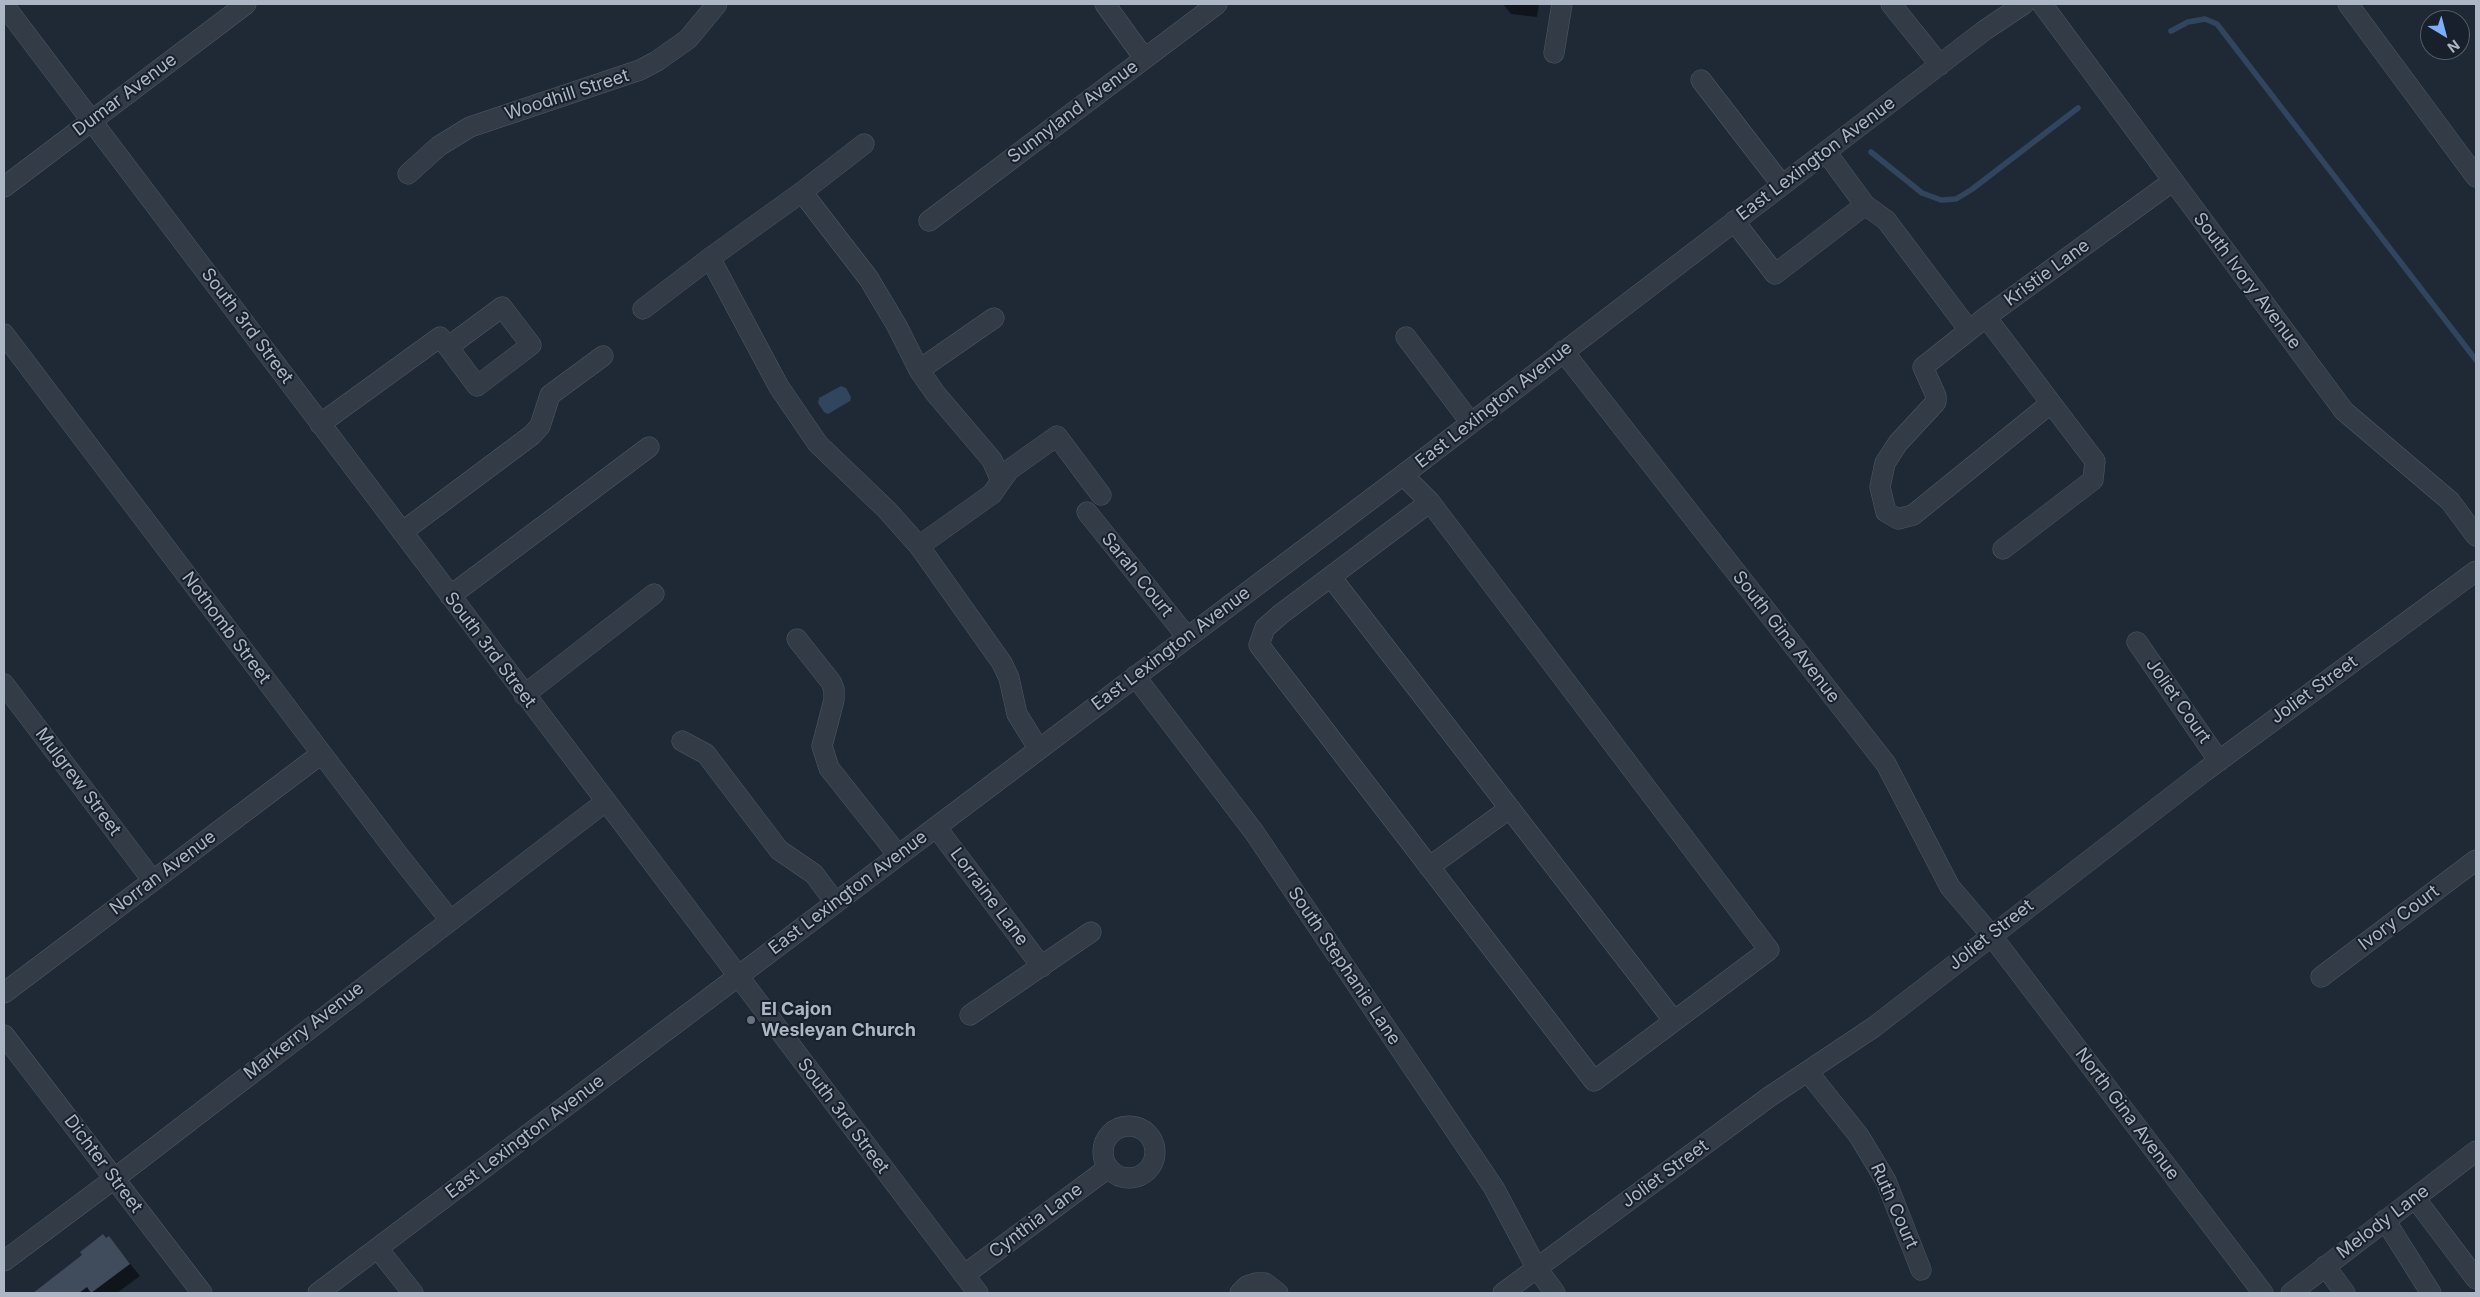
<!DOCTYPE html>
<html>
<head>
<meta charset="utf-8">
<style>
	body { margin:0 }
	#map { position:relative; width:2480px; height:1297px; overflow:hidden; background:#1f2936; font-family:Inter,sans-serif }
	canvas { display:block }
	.frame { position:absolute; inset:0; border:5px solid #adb6c4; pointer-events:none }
	.north { position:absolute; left:2420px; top:10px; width:50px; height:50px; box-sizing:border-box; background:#18202b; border:1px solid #545c68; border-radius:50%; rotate:143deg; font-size:14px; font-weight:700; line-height:20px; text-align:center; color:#adb6c4 }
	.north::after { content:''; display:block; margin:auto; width:18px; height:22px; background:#7eaef8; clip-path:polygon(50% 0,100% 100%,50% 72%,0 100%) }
</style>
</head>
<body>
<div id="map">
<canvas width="2480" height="1297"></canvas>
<div class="frame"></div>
<div class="north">N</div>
</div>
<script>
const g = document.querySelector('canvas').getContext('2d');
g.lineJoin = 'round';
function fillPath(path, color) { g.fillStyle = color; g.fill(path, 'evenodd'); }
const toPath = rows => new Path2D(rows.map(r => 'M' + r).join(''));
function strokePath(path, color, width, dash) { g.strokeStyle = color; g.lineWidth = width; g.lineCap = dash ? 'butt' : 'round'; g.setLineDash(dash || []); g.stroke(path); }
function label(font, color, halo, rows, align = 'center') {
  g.font = font + ' Inter,sans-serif'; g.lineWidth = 4; g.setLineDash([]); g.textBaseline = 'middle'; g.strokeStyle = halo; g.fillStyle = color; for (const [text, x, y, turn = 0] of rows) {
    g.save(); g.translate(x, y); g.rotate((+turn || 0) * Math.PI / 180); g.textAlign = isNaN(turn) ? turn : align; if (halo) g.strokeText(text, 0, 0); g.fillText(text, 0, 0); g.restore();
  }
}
fillPath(toPath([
	[841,386,846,388,851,397,850,401,828,414,824,412,818,403,819,398]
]), '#32455e');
fillPath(toPath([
	[1503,4,1539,4,1537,17,1511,14],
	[109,1238,140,1276,117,1293,35,1293]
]), '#0007');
strokePath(toPath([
	[2171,31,2188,22,2205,19,2217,24,2476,360],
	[1871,152,1922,193,1941,200,1956,199,1971,190,2078,108]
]), '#32455e', 5.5);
fillPath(toPath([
	[103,1234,106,1238,109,1236,130,1264,91,1293,87,1287,79,1293,33,1293,82,1255,80,1252]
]), '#404c5b');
const minor = toPath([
	[1105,4,1144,58],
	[1891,4,1940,65],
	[2042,4,2344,411,2450,501,2476,536],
	[2348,4,2476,177],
	[4,5,978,1293],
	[1554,53,1562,4],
	[1701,80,1782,185],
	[864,144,802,192,710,258,779,387,818,444,887,510,919,546,1002,663,1009,678,1017,714,1038,748],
	[408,174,439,146,470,127,640,70,657,61,688,39,717,4],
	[4,187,246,4],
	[802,192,869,279,897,326,919,370,994,318],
	[1865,205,1886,220,1969,330],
	[929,221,1217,4],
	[1734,221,1775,274,1865,205,1826,152],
	[643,309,710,258],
	[1986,317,2051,403],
	[4,334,400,857,450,920],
	[1406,337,1471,423],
	[1563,351,1886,764,1950,887,1991,935,2263,1293],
	[919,370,935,393,992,460,1001,481,992,494,919,546],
	[320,424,440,337,448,347,477,386,531,345,502,307,448,347],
	[1403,475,1430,502,1769,950,1594,1081,1259,645,1265,628,1281,614,1430,502],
	[1001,481,1009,470,1057,436,1101,495],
	[1087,512,1187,637],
	[402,532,532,435,540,426,550,395,603,356],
	[2003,549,2093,480,2095,461,2051,403,1913,515,1898,519,1886,512,1880,487,1885,463,1898,443,1936,402,1936,396,1923,367,1986,317,2173,181],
	[1331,577,1674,1021],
	[450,596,649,447],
	[797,639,831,682,834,689,834,700,822,746,829,768,898,855],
	[2137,642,2219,761],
	[1135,676,1254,832,1494,1188,1536,1267,1555,1293],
	[4,684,153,881],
	[524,695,654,594],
	[682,741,706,754,779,850,814,874,835,902],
	[936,827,1042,967],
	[1429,867,1510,808],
	[2321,977,2476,860],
	[4,993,321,754],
	[970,1015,1091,932],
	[4,1035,202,1293],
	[1808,1072,1859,1136,1886,1181,1921,1270],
	'1103 1152a26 26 0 1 1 52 0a26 26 0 1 1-52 0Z',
	[2415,1198,2476,1279],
	[2385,1220,2431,1293],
	[378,1249,413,1293],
	[4,1261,114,1179,605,802],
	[2325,1266,2345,1293],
	[964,1275,1108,1168],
	[318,1293,1403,475,1985,30,2024,4],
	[1240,1293,1247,1286,1256,1283,1265,1283,1278,1293],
	[1503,1293,1769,1097,1874,1027,2205,771,2476,571],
	[2291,1293,2476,1151]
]);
strokePath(minor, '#505965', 21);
strokePath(minor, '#333b47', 20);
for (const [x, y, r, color] of [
	[751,1020,5,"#6b7280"]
]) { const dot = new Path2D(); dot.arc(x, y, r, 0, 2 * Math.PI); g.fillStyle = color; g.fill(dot); strokePath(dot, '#18202b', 2); }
label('18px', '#adb6c4', '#18202b', [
	["Dumar Avenue",125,95,-37],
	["Woodhill Street",567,95,-18],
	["Sunnyland Avenue",1073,112,-37],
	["East Lexington Avenue",1816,159,-37],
	["Kristie Lane",2047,273,-36],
	["South Ivory Avenue",2247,281,53],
	["South 3rd Street",247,326,53],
	["East Lexington Avenue",1494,405,-38],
	["Sarah Court",1137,575,51],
	["Nothomb Street",226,628,53],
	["South Gina Avenue",1786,637,52],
	["East Lexington Avenue",1171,649,-37],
	["South 3rd Street",490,650,53],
	["Joliet Street",2314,690,-36],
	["Joliet Court",2178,701,55],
	["Mulgrew Street",78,782,53],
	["Norran Avenue",163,873,-37],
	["East Lexington Avenue",848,893,-37],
	["Lorraine Lane",989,897,53],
	["Ivory Court",2399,918,-37],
	["Joliet Street",1991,935,-38],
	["South Stephanie Lane",1344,966,56],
	["Markerry Avenue",304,1031,-38],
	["North Gina Avenue",2127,1114,53],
	["South 3rd Street",843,1116,53],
	["East Lexington Avenue",525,1137,-37],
	["Dichter Street",103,1164,53],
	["Joliet Street",1665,1174,-36],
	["Ruth Court",1894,1206,66],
	["Cynthia Lane",1036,1221,-37],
	["Melody Lane",2383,1222,-37]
]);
label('bold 18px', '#adb6c4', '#18202b', [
	["El Cajon",761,1010],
	["Wesleyan Church",761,1031]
], 'left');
</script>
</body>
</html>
